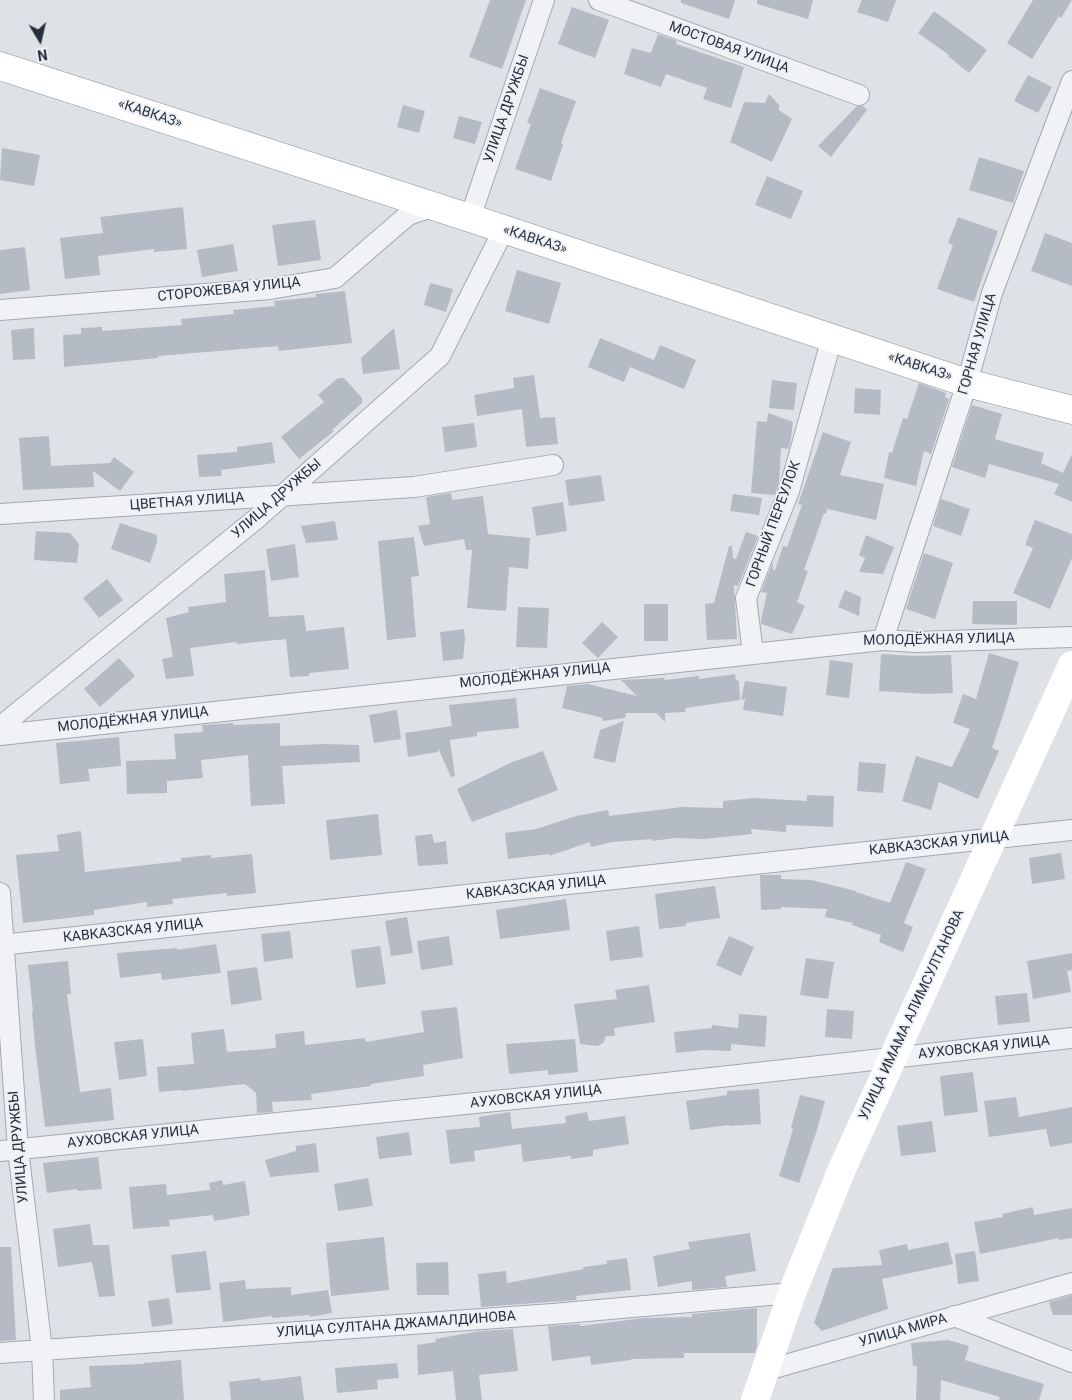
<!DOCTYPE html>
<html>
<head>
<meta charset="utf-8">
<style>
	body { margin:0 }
	#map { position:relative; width:1072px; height:1400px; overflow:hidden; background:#dee2e7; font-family:Roboto,sans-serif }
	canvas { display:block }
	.north { position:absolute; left:15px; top:15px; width:50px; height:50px; -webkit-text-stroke:4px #edf1f5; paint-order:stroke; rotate:171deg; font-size:14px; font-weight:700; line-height:20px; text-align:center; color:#27303e }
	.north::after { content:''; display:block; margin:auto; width:18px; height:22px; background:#27303e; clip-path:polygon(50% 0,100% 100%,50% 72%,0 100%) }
</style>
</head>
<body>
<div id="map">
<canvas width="1072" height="1400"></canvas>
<div class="north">N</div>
</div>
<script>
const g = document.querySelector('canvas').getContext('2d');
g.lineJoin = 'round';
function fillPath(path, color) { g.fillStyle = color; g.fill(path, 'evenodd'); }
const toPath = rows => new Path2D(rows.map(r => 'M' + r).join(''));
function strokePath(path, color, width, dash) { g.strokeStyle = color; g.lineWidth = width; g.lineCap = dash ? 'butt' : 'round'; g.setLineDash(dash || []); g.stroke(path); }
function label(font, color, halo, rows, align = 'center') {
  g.font = font + ' Roboto,sans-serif'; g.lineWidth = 4; g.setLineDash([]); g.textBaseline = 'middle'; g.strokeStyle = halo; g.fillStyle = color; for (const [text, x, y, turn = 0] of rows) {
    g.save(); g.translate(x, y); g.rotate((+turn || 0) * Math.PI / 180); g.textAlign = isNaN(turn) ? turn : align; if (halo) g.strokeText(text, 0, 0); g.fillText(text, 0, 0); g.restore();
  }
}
fillPath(toPath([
	[490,0,526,0,502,69,469,57],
	[681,0,735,0,729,19,681,3],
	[757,0,813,0,808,19,757,4],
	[862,0,896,0,888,22,857,12],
	[1033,0,1072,0,1061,18,1059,16,1032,59,1007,43],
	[572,7,609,20,595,58,558,44],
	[934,11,987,50,969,73,948,56,949,55,918,33],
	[658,34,677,41,676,44,744,67,731,108,703,99,707,88,666,74,661,87,624,74,632,48,651,53],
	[1028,75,1052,87,1038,113,1014,101],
	[540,88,576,101,561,143,563,144,551,181,515,169,531,124,527,123],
	[769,94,779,105,779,110,792,119,772,162,730,142,744,102,765,103],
	[403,105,425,111,419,133,397,127],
	[857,106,863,106,867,110,831,157,818,146],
	[459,116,482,122,475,144,453,138],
	[2,148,40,155,34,186,0,180],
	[979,157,1024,171,1013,203,969,190],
	[767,176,803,191,791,219,755,205],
	[183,207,187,249,154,252,154,249,98,256,100,275,65,279,60,238,103,233,100,217],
	[958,217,998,231,974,302,937,289,953,245,948,243],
	[315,220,321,260,278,266,272,225],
	[1045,233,1072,243,1072,286,1031,271],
	[233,244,238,271,202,277,197,250],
	[25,247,30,290,0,294,0,250],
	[517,270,561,283,549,324,505,311],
	[430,283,453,289,446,312,424,305],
	[345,291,352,343,279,351,278,346,158,356,158,358,64,367,63,335,81,334,81,328,102,327,102,331,182,325,181,319,234,314,233,310,275,306,274,301,316,297,316,294],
	[34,328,35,359,13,360,11,330],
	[394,328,400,369,363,374,361,358],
	[600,338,654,360,660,345,696,360,684,389,630,367,624,382,588,367],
	[534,375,540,418,555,417,558,444,526,447,522,409,477,416,474,395,514,388,513,378],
	[338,378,344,378,362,398,362,403,332,430,334,431,299,459,281,437,324,402,318,395],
	[772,380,797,383,794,410,769,408],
	[919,383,946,393,945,397,949,399,931,454,924,451,916,486,884,478,889,452,892,453,903,418,907,419],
	[855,388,881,390,880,415,854,413],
	[972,405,1002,414,995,439,1044,453,1041,463,1063,473,1072,454,1072,502,1054,494,1059,484,989,464,985,478,952,467],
	[768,413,793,422,791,438,789,449,781,448,779,484,775,495,751,493,757,421,767,422],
	[474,423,477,447,445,452,442,427],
	[823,432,851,442,840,475,884,484,876,520,827,509,826,514,824,513,804,570,808,571,797,602,805,606,792,634,761,624,761,620,767,593,761,592,773,562,773,570,775,570,783,546,787,547,802,505,798,504],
	[49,436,51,466,110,463,114,457,134,472,120,491,93,471,94,487,23,490,19,438],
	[272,442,275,463,221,470,222,476,199,477,197,455,237,452,237,447],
	[601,475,605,501,569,506,565,480],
	[451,493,452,500,483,496,488,534,530,538,528,569,509,567,506,611,467,608,472,550,466,550,464,539,424,546,418,526,430,524,426,497],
	[733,494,762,498,759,515,730,511],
	[941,499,970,509,961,536,933,526],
	[563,502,567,531,536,536,532,507],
	[1035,520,1072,534,1072,558,1050,609,1013,593,1033,548,1025,545],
	[335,521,338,540,306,543,301,526],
	[120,523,157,535,157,542,150,563,111,549],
	[36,531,70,533,79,544,77,563,34,560],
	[746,532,758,536,738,586,734,585,737,639,707,640,705,604,714,603,729,546,732,546,733,558,736,559],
	[866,535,894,547,883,574,859,572,865,558,859,555],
	[414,537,419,576,411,577,416,637,387,640,378,541],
	[295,544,299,577,271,581,266,549],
	[924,553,953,563,935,619,906,609],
	[265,570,269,617,304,615,306,631,344,627,349,669,309,673,309,676,290,677,286,639,237,644,236,642,190,648,194,676,166,679,162,659,173,657,166,618,189,612,188,607,226,602,224,574],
	[107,579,123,600,99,618,83,598],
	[845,590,861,597,859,616,838,607],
	[973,601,1017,601,1017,625,972,624],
	[644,604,668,604,668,641,644,641],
	[518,607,549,608,547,648,516,647],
	[602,622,618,637,598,658,582,643],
	[464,629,465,639,463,659,443,661,440,632],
	[989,653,1019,662,1005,709,992,748,999,751,978,799,939,782,931,810,902,801,916,756,952,767,970,729,953,723,963,694,976,699],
	[881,654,914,656,951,655,953,693,927,694,879,691],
	[119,658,135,676,100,707,84,689],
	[830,660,853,663,849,698,826,695],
	[735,674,736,680,739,681,740,700,686,708,685,712,665,713,665,722,656,713,626,713,625,718,602,721,603,718,562,708,567,686,588,684,637,696,621,680,664,678,665,680,699,676,699,679],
	[745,681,787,687,783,716,743,710,745,699,741,700],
	[516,698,519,728,477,732,477,736,450,740,455,776,451,777,438,748,438,752,408,757,405,733,452,726,449,705],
	[397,710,401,739,374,743,369,715],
	[624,721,615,763,593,758,600,730],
	[233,723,233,725,280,723,280,746,323,744,359,745,360,762,282,766,285,804,251,806,248,755,201,760,203,778,167,781,167,793,127,794,126,761,176,759,174,734,203,732,202,725],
	[119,737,121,766,88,769,90,781,60,784,56,743],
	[543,751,558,790,472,822,457,789,510,763],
	[859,762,886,764,883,793,857,791],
	[807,795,834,796,833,827,786,825,786,832,751,829,752,834,705,839,675,838,652,841,652,839,612,842,591,847,590,842,549,856,549,854,508,859,505,833,536,829,576,816,608,810,609,816,682,807,723,808,723,801,755,798,807,801],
	[378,814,382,855,330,860,326,820],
	[81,831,85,872,181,861,181,858,211,855,211,858,252,854,256,893,227,896,227,893,172,899,173,904,147,907,147,902,94,910,94,915,23,923,16,855,59,851,57,835],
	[432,834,434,843,446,841,448,864,418,866,415,836],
	[1061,853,1065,879,1032,884,1029,858],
	[906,862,926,869,904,923,913,927,903,952,879,942,881,935,852,925,853,923,825,917,827,909,781,907,781,909,761,910,760,875,781,875,781,879,811,880,856,891,856,892,890,903],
	[715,886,720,918,686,923,686,926,659,929,655,894],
	[566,899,570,930,500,939,496,910],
	[407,917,413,953,391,956,385,921],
	[639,926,643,957,610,961,606,931],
	[290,931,293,958,264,962,261,934],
	[449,936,453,965,421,970,417,941],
	[729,936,754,947,741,976,716,965],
	[216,944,221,973,162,980,161,973,120,978,117,953,177,948,177,950],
	[380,946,386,984,356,988,351,950],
	[1072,953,1072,970,1067,971,1071,992,1033,999,1027,961],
	[806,958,834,962,828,999,800,995],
	[68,961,71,994,67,994,80,1092,111,1088,114,1120,45,1127,35,1046,32,1012,33,1012,28,965],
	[257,967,262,1000,231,1005,227,971],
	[649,985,655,1022,614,1028,615,1036,606,1036,603,1043,597,1046,580,1044,574,1004,617,999,615,990],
	[1027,993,1030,1022,998,1025,995,996],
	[457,1007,463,1058,423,1065,424,1076,371,1084,371,1086,311,1094,312,1100,272,1102,273,1112,257,1113,256,1093,245,1084,181,1091,181,1090,159,1092,157,1067,194,1064,191,1033,224,1029,227,1052,276,1048,275,1034,304,1031,305,1045,365,1038,366,1042,424,1032,421,1011],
	[827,1009,854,1011,852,1039,825,1037],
	[739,1014,767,1016,765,1047,731,1044,731,1051,704,1050,676,1053,674,1032,712,1028,712,1025,738,1028],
	[143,1039,147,1076,119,1080,114,1042],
	[575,1039,578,1072,548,1075,548,1070,509,1074,506,1044],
	[973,1072,978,1112,944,1116,940,1076],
	[759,1089,761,1124,730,1126,729,1125,690,1130,686,1101,727,1095,727,1091],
	[800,1095,825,1101,816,1133,799,1183,779,1176,793,1129,791,1128],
	[1016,1097,1019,1117,1072,1107,1072,1143,1050,1147,1046,1129,989,1137,984,1101],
	[510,1112,512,1129,566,1123,565,1116,587,1112,589,1121,625,1116,629,1144,593,1150,593,1156,571,1159,571,1156,523,1162,521,1144,474,1151,475,1161,450,1164,446,1130,480,1127,479,1117],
	[932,1121,936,1152,901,1156,897,1126],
	[409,1132,412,1155,379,1159,376,1137],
	[316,1143,319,1172,270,1177,265,1160,296,1151,296,1146],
	[98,1157,102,1189,78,1191,77,1189,47,1193,43,1163],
	[368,1178,373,1206,338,1211,334,1184],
	[222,1180,223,1185,245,1181,250,1215,214,1221,213,1215,169,1220,170,1226,133,1229,129,1187,166,1184,167,1195,210,1190,209,1183],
	[1033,1207,1034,1215,1072,1208,1072,1238,1059,1240,1059,1238,980,1254,974,1222,1003,1217,1002,1214],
	[90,1224,93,1245,109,1245,115,1296,99,1297,92,1262,58,1267,53,1229],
	[750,1233,756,1271,725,1276,727,1287,692,1290,692,1281,658,1287,653,1256,690,1249,688,1242],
	[384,1237,389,1290,331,1296,326,1243],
	[948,1242,953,1264,882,1279,888,1309,822,1331,814,1323,833,1268,882,1265,879,1250,907,1244,908,1250],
	[0,1247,11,1247,16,1340,0,1341],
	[206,1251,211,1290,176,1293,171,1255],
	[975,1251,979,1281,958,1284,955,1254],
	[627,1258,631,1290,576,1296,577,1300,481,1307,478,1274,506,1271,507,1283,584,1269,583,1267,607,1264,606,1261],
	[448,1262,449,1295,417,1295,416,1263],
	[245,1280,246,1289,291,1287,291,1295,328,1290,332,1313,310,1317,310,1315,272,1318,272,1316,223,1322,219,1283],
	[1072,1295,1072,1315,1053,1315,1049,1302],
	[169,1298,173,1324,152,1327,148,1301],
	[757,1308,757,1346,755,1353,684,1353,684,1358,631,1359,631,1360,591,1365,590,1356,552,1361,548,1326,580,1324,580,1326,644,1318,692,1317,692,1314],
	[513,1329,518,1371,479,1375,482,1400,456,1400,453,1371,418,1375,417,1345,436,1342,435,1339,480,1331],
	[948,1340,969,1346,965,1360,1044,1384,1039,1400,999,1400,1000,1397,941,1380,940,1400,916,1400,917,1366,913,1366,911,1343],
	[181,1360,184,1400,60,1400,60,1390,91,1387,89,1366,144,1364,144,1363],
	[397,1363,399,1378,377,1380,378,1389,337,1393,335,1368],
	[301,1376,304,1400,231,1400,229,1382,260,1378,261,1381]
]), '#b5bbc4');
const minor = toPath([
	[599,0,859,95],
	[470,218,544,0],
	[0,310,270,289,335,278,408,215,434,206],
	[0,514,414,487,553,465],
	[883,640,967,383,992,293,1072,81],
	[753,653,746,598,789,491,832,338],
	[0,727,256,519,440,356,504,229],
	[0,735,883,640,916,642,1072,637],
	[0,893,18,1149,42,1350,44,1400],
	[0,945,1072,830],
	[0,1151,594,1091,1072,1038],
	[954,1316,1072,1362],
	[0,1353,553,1314,792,1293],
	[764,1371,1072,1283]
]);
const trunk = toPath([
	[0,66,470,218,967,383,1072,410]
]);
strokePath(minor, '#a3a9b1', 22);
strokePath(trunk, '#85909e', 29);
strokePath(minor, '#f0f2f6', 20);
strokePath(toPath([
	[755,1400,792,1293,842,1169,1072,665]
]), '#fff', 28);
strokePath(trunk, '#fff', 28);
label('14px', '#27303e', '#edf1f5', [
	["МОСТОВАЯ УЛИЦА",729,48,20],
	["УЛИЦА ДРУЖБЫ",507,109,-71],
	["«КАВКАЗ»",150,114,18],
	["«КАВКАЗ»",535,240,18],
	["СТОРОЖЕВАЯ УЛИЦА",229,290,-6],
	["ГОРНАЯ УЛИЦА",978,344,-74],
	["«КАВКАЗ»",920,367,18],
	["УЛИЦА ДРУЖБЫ",277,499,-41],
	["ЦВЕТНАЯ УЛИЦА",187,502,-4],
	["ГОРНЫЙ ПЕРЕУЛОК",774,524,-70],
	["МОЛОДЁЖНАЯ УЛИЦА",939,640,-1],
	["МОЛОДЁЖНАЯ УЛИЦА",535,676,-6],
	["МОЛОДЁЖНАЯ УЛИЦА",133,720,-6],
	["КАВКАЗСКАЯ УЛИЦА",939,844,-6],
	["КАВКАЗСКАЯ УЛИЦА",536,888,-6],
	["КАВКАЗСКАЯ УЛИЦА",133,931,-6],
	["УЛИЦА ИМАМА АЛИМСУЛТАНОВА",912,1015,-65],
	["АУХОВСКАЯ УЛИЦА",984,1048,-6],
	["АУХОВСКАЯ УЛИЦА",536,1097,-6],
	["АУХОВСКАЯ УЛИЦА",133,1137,-6],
	["УЛИЦА ДРУЖБЫ",19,1147,-95],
	["УЛИЦА СУЛТАНА ДЖАМАЛДИНОВА",396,1325,-4],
	["УЛИЦА МИРА",903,1331,-16]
]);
</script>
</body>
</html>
